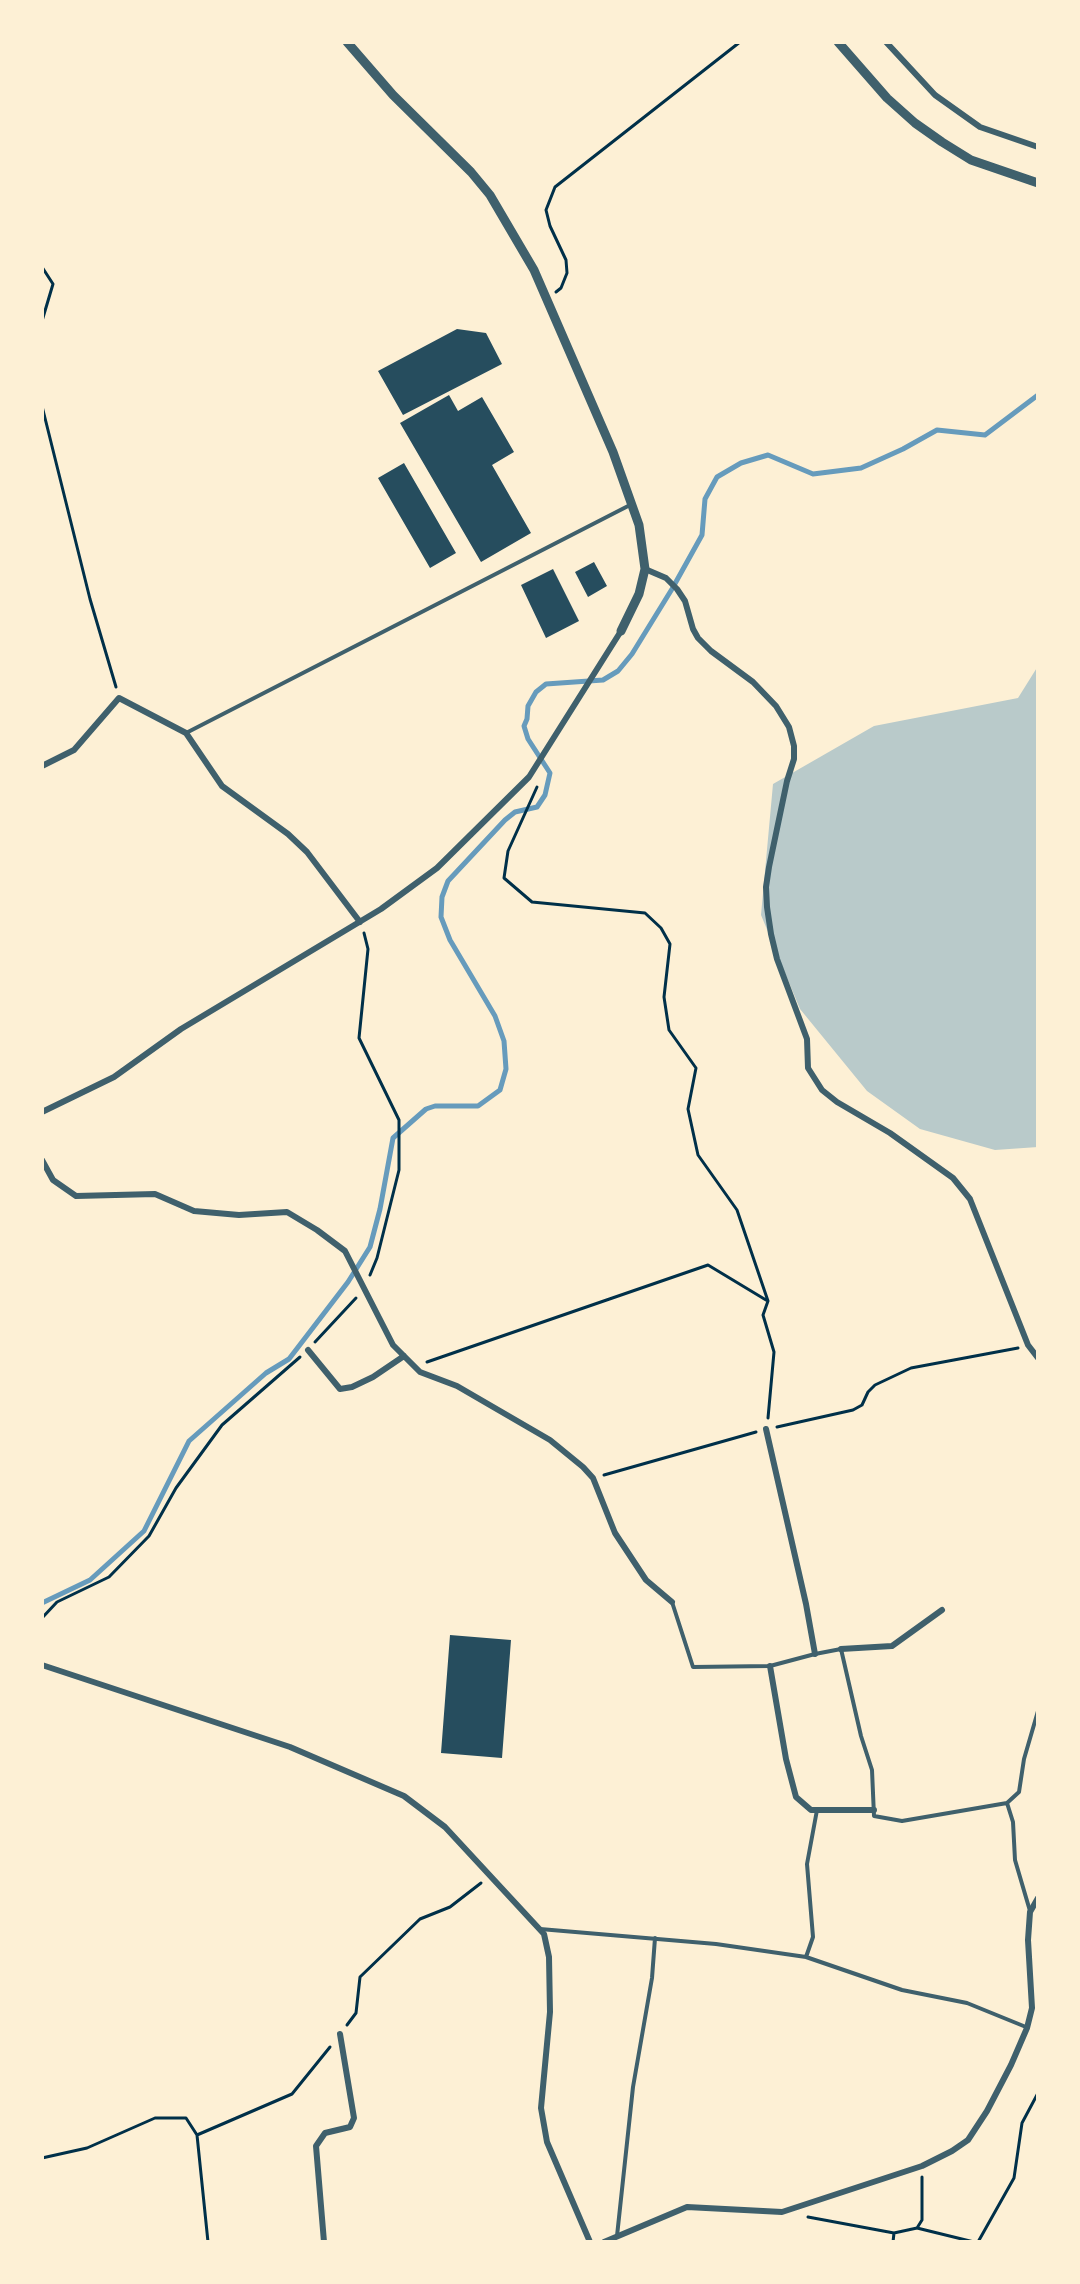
<!DOCTYPE html>
<html>
<head>
<meta charset="utf-8">
<style>
	body { margin:0 }
	#map { position:relative; width:1080px; height:2284px; overflow:hidden; background:#fdf0d5; font-family:"Space Grotesk",sans-serif }
	canvas { display:block }
	.frame { position:absolute; inset:0; border:44px solid #fdf0d5; pointer-events:none }
</style>
</head>
<body>
<div id="map">
<canvas width="1080" height="2284"></canvas>
<div class="frame"></div>
</div>
<script>
const g = document.querySelector('canvas').getContext('2d');
g.lineJoin = 'round';
function fillPath(path, color) { g.fillStyle = color; g.fill(path, 'evenodd'); }
const toPath = rows => new Path2D(rows.map(r => 'M' + r).join(''));
function strokePath(path, color, width, dash) { g.strokeStyle = color; g.lineWidth = width; g.lineCap = dash ? 'butt' : 'round'; g.setLineDash(dash || []); g.stroke(path); }
fillPath(toPath([
	[1038,666,1038,1147,995,1150,920,1129,867,1091,800,1009,761,915,773,784,874,726,1018,698]
]), '#b9caca');
strokePath(toPath([
	[42,1603,90,1580,144,1531,189,1441,266,1373,289,1359,348,1282,370,1247,380,1209,393,1138,426,1109,435,1106,478,1106,500,1090,506,1069,504,1041,495,1016,450,940,441,917,442,897,448,881,505,820,515,812,537,807,545,795,550,773,528,739,524,726,527,719,528,706,536,692,546,684,603,680,618,671,632,654,672,589,702,535,705,499,717,477,741,463,768,455,813,474,861,468,903,449,937,430,985,435,1038,395]
]), '#669bbc', 5);
fillPath(toPath([
	[457,329,486,333,502,364,403,415,378,371],
	[449,395,458,411,482,397,514,452,492,465,531,533,481,562,400,423],
	[404,463,456,553,430,568,378,478],
	[594,562,607,586,588,597,575,572],
	[553,569,579,621,546,638,521,585],
	[450,1635,511,1640,502,1758,441,1753]
]), '#264d5e');
strokePath(toPath([
	[42,267,53,284,42,321],
	[556,292,561,288,567,273,566,260,550,226,546,210,555,187,740,42],
	[42,406,90,599,116,687],
	[537,787,508,851,504,878,532,902,645,913,661,928,670,944,664,997,669,1030,696,1068,688,1109,698,1155,737,1210,768,1301,763,1315,774,1352,768,1418],
	[364,933,368,949,359,1038,399,1120,399,1170,377,1258,370,1275],
	[315,1342,356,1298],
	[427,1362,708,1265,766,1300],
	[777,1427,853,1410,862,1405,868,1392,875,1385,911,1368,1018,1348],
	[604,1475,756,1432],
	[42,1618,57,1602,109,1577,149,1536,176,1488,222,1425,300,1357],
	[347,2025,356,2013,360,1977,420,1919,450,1907,481,1883],
	[42,2158,87,2148,155,2118,186,2118,197,2135],
	[808,2217,894,2233,917,2228,922,2220,922,2177],
	[917,2228,974,2242],
	[208,2242,197,2135,292,2094,330,2047],
	[893,2242,894,2233],
	[978,2242,1014,2178,1022,2123,1038,2093]
]), '#003049', 3);
strokePath(toPath([
	[186,733,632,504],
	[672,1602,693,1667,770,1666,815,1654,841,1649,861,1736,872,1770,874,1816,902,1821,1007,1803,1013,1822,1015,1860,1030,1911],
	[1007,1803,1019,1792,1024,1759,1038,1711],
	[540,1929,716,1944,806,1957,902,1990,967,2003,1026,2027],
	[806,1957,813,1937,807,1864,817,1810],
	[617,2236,633,2087,652,1978,655,1938]
]), '#3f606c', 4);
strokePath(toPath([
	[886,42,935,95,980,127,1038,147],
	[645,569,666,578,677,589,685,601,693,629,698,638,711,651,753,682,776,706,789,727,794,746,794,759,787,781,769,867,766,887,767,907,771,934,777,959,807,1039,808,1068,822,1090,837,1102,890,1133,953,1178,970,1199,1028,1345,1038,1358],
	[42,766,74,750,119,698,186,733,222,786,288,834,307,852,360,922],
	[42,1112,114,1077,181,1029,381,909,437,868,529,777,621,631],
	[42,1160,53,1180,76,1196,155,1194,194,1211,239,1215,287,1212,317,1230,345,1251,393,1345,420,1372,457,1386,550,1440,583,1467,593,1478,615,1533,646,1580,672,1602],
	[308,1350,340,1389,352,1387,373,1377,404,1356],
	[766,1429,806,1604,815,1654],
	[841,1649,892,1646,942,1610],
	[42,1665,290,1747,404,1796,445,1827,544,1934,549,1957,550,2012,541,2108,547,2142,590,2242],
	[770,1666,786,1759,796,1797,811,1810,874,1810],
	[324,2242,316,2146,325,2133,350,2127,354,2118,340,2034],
	[604,2242,687,2207,782,2212,922,2166,952,2151,968,2140,987,2111,1011,2065,1027,2028,1032,2008,1028,1940,1030,1912,1038,1898]
]), '#3f606c', 6);
strokePath(toPath([
	[347,42,393,95,471,172,490,195,534,270,613,452,639,525,645,569,639,594,621,631],
	[838,42,887,98,915,123,942,142,971,160,1038,183]
]), '#3f606c', 9);
</script>
</body>
</html>
